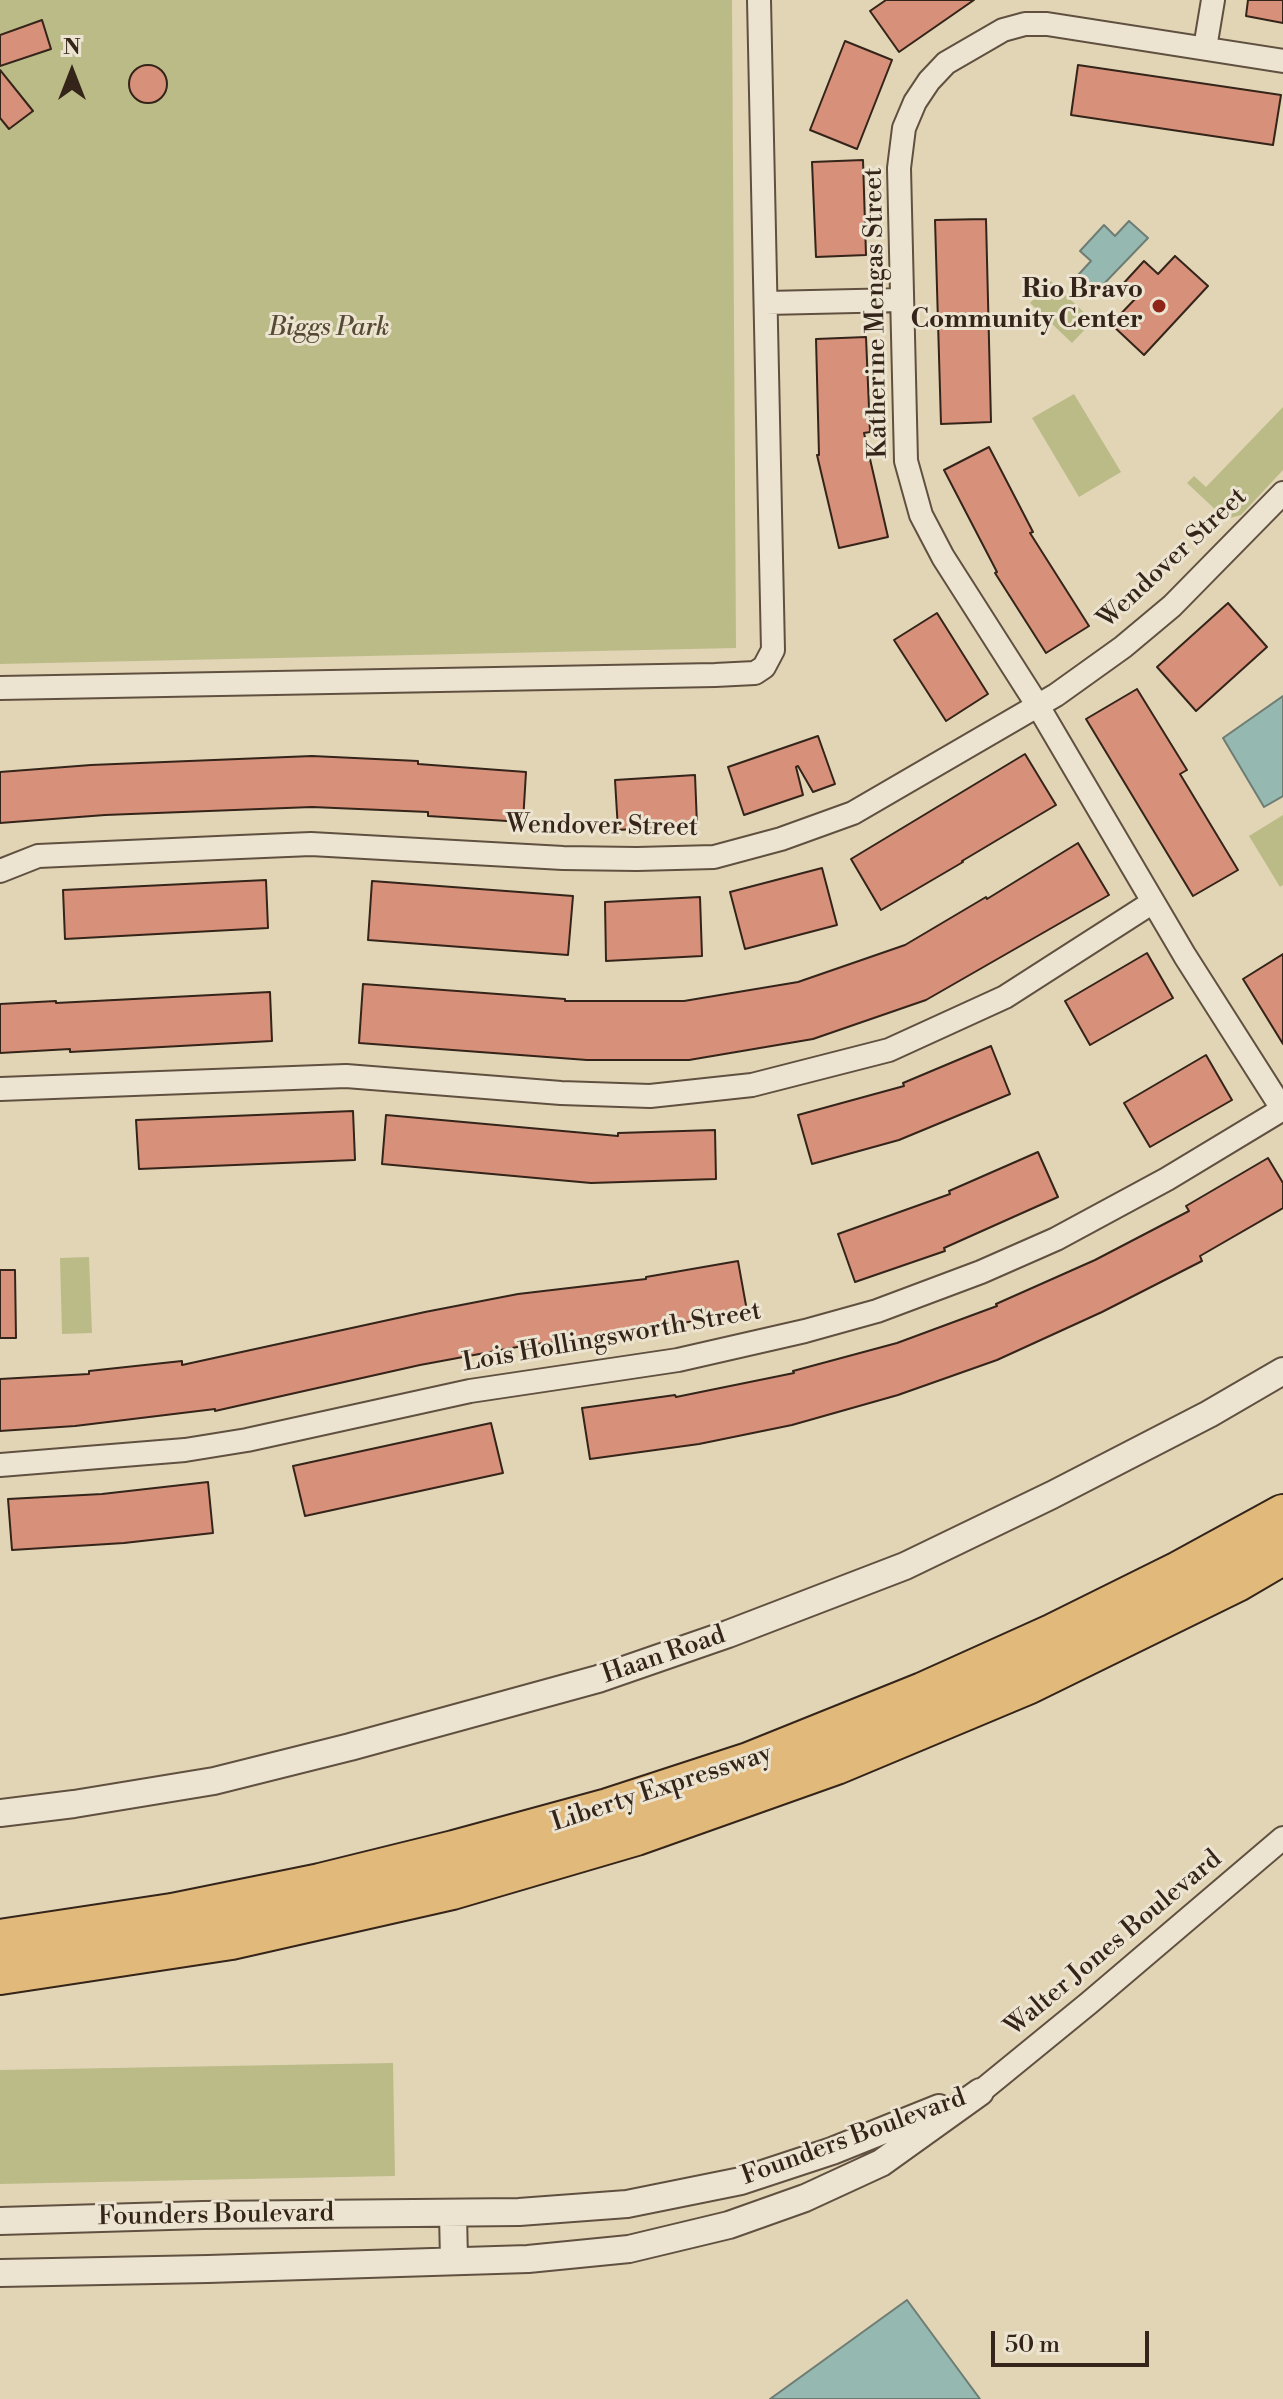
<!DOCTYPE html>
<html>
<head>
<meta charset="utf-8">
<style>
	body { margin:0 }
	#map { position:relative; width:1283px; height:2399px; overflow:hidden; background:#e2d5b6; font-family:"Libre Bodoni",serif }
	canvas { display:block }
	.north { position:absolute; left:32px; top:32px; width:80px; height:80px; -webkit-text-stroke:6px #ece4d0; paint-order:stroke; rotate:0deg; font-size:22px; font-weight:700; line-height:32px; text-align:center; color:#342419 }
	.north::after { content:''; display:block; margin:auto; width:28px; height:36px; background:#342419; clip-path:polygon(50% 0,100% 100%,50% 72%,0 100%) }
	.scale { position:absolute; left:991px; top:2331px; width:158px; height:36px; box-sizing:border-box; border:4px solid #342419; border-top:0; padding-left:10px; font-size:24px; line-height:28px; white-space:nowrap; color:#342419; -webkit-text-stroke:6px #ece4d0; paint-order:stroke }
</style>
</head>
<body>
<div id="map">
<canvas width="1283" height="2399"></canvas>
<div class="north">N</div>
<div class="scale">50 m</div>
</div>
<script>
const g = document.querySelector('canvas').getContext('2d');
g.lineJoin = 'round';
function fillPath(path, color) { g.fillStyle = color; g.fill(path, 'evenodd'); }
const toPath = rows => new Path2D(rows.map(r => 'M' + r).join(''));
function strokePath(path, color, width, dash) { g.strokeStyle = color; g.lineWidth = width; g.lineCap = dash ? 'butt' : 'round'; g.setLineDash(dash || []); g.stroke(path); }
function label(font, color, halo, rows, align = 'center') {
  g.font = font + ' "Libre Bodoni",serif'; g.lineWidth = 6; g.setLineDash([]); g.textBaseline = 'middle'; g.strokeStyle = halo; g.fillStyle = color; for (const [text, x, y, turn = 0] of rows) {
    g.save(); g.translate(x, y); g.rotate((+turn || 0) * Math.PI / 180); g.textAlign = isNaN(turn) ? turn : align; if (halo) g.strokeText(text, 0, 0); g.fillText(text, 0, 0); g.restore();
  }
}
fillPath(toPath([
	[0,0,732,0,736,648,0,664],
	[1051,281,1093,321,1072,343,1030,303],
	[1074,394,1121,472,1079,497,1032,418],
	[1283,407,1283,470,1241,515,1230,518,1220,514,1187,483,1194,476,1206,487],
	[1283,815,1283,885,1280,887,1249,836],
	[89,1257,92,1333,62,1334,60,1258],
	[393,2063,395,2176,0,2184,0,2070]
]), '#bb8');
const water = toPath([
	[1129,221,1148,238,1097,291,1079,274,1091,261,1080,251,1104,225,1115,236,1129,221],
	[1283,696,1283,796,1264,807,1223,738,1283,696],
	[907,2300,980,2399,770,2399,907,2300]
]);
fillPath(water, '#95b8b1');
strokePath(water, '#6e7d74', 2);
const building = toPath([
	[886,0,974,0,899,52,870,11,886,0],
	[1248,0,1283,0,1283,23,1246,16,1248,0],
	[42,20,51,49,0,66,0,35,42,20],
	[845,41,892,60,857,149,810,130,845,41],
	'129 84a19 19 0 1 1 38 0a19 19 0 1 1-38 0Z',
	[1078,65,1281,95,1273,145,1071,115,1078,65],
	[0,70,33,111,9,129,0,118,0,70],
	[863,160,866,255,816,257,812,162,863,160],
	[986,219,991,422,941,424,935,220,986,219],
	[1175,256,1208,286,1144,355,1111,324,1136,298,1122,285,1144,261,1158,274,1175,256],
	[866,337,870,432,864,433,888,537,839,548,817,455,819,455,816,339,866,337],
	[989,447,1033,532,1030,533,1089,626,1046,653,995,573,997,572,944,470,989,447],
	[1228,603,1267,647,1196,711,1157,667,1228,603],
	[937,613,988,694,946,721,894,640,937,613],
	[1137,689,1187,770,1180,774,1238,870,1193,896,1086,719,1137,689],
	[818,736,835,784,813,792,798,766,796,767,803,795,744,815,728,767,818,736],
	[1025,754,1056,805,962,861,963,862,881,910,851,859,1025,754],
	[312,756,418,761,418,764,526,772,523,822,428,816,428,812,312,807,105,815,0,823,0,772,91,765,312,756],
	[695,775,697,825,618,830,615,780,695,775],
	[1078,843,1109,895,926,1000,813,1039,689,1060,587,1060,359,1043,363,984,565,999,565,1001,684,1001,798,982,905,945,986,897,987,899,1078,843],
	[822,868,837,925,745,949,730,892,822,868],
	[266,880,268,928,65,939,63,890,266,880],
	[372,881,573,896,568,955,368,940,372,881],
	[700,897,702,956,606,961,605,902,700,897],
	[1147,953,1173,998,1090,1045,1065,1001,1147,953],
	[1283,954,1283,1044,1243,979,1283,954],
	[270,992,272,1041,70,1052,70,1049,0,1053,0,1004,56,1001,56,1003,270,992],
	[991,1046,1010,1094,899,1140,812,1164,798,1115,904,1086,903,1083,991,1046],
	[1206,1055,1232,1100,1150,1147,1124,1103,1206,1055],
	[353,1111,355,1160,139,1169,136,1120,353,1111],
	[386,1115,618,1136,618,1133,715,1130,716,1179,591,1183,382,1164,386,1115],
	[1038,1152,1058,1197,944,1248,945,1251,855,1282,838,1234,950,1194,949,1191,1038,1152],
	[1268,1158,1283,1183,1283,1208,1200,1256,1202,1261,1102,1312,997,1360,898,1395,792,1425,699,1444,590,1459,582,1408,675,1395,676,1397,794,1373,793,1371,897,1343,997,1306,996,1304,1095,1260,1189,1211,1186,1206,1268,1158],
	[738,1261,747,1311,635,1332,528,1345,420,1365,215,1411,215,1409,75,1426,0,1431,0,1379,89,1374,89,1371,182,1361,182,1365,425,1312,518,1294,646,1279,646,1277,738,1261],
	[0,1270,15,1270,16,1338,0,1338,0,1270],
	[491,1423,503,1473,305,1516,293,1466,491,1423],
	[208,1482,213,1533,124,1543,12,1550,8,1499,102,1494,208,1482]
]);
fillPath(building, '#d79079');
strokePath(building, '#342419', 2);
const minor = toPath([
	[1205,48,1213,0],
	[1283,61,1047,24,1025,24,1003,30,946,63,929,81,915,102,904,128,899,168,906,461,921,515,943,557,1038,706,1185,956,1283,1110],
	[766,303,901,300],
	[0,688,715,675,755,673,764,667,773,650,759,0],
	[0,871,38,856,240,847,311,844,563,858,637,859,714,857,781,839,853,813,1056,695,1123,647,1172,606,1283,493],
	[0,1089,346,1076,561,1093,650,1096,752,1085,889,1050,1005,997,1153,902],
	[0,1465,185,1450,247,1440,470,1391,678,1360,805,1331,877,1311,981,1272,1056,1239,1167,1179,1283,1109],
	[980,2092,1089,2003,1283,1838]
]);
const tertiary = toPath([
	[0,1813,74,1804,214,1781,350,1747,598,1679,728,1634,905,1566,1052,1495,1209,1414,1283,1371],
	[453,2213,454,2261],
	[0,2221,203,2215,519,2212,627,2204,741,2181,832,2151,939,2108],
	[0,2273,208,2269,528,2259,629,2249,729,2225,805,2198,881,2163,980,2092]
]);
const motorway = toPath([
	[0,1940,172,1914,320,1884,454,1851,608,1809,749,1763,923,1693,1054,1634,1177,1573,1283,1515],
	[0,1974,231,1939,452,1889,636,1835,836,1764,1027,1684,1237,1581,1283,1554]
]);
strokePath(minor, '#605040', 26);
strokePath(tertiary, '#605040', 30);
strokePath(motorway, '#342419', 44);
strokePath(minor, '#ece4d0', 22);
strokePath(tertiary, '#ece4d0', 26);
strokePath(motorway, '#e1ba7b', 40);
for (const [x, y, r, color] of [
	[1159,306,8,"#8f2418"]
]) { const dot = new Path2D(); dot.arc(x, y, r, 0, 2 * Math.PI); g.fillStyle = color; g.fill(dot); strokePath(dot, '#ece4d0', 3); }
label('bold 26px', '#342419', '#ece4d0', [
	["Rio Bravo",1143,291],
	["Community Center",1143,321]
], 'right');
label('26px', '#342419', '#ece4d0', [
	["Katherine Mengas Street",877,313,-91],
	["Wendover Street",1173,559,-43],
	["Wendover Street",602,827,1],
	["Lois Hollingsworth Street",612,1338,-10],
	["Haan Road",664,1656,-19],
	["Liberty Expressway",662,1789,-18],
	["Walter Jones Boulevard",1114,1944,-40],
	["Founders Boulevard",854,2138,-20],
	["Founders Boulevard",216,2216,-1]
]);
label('italic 26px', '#564a35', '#ece4d0', [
	["Biggs Park",329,329]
]);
</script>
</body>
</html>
